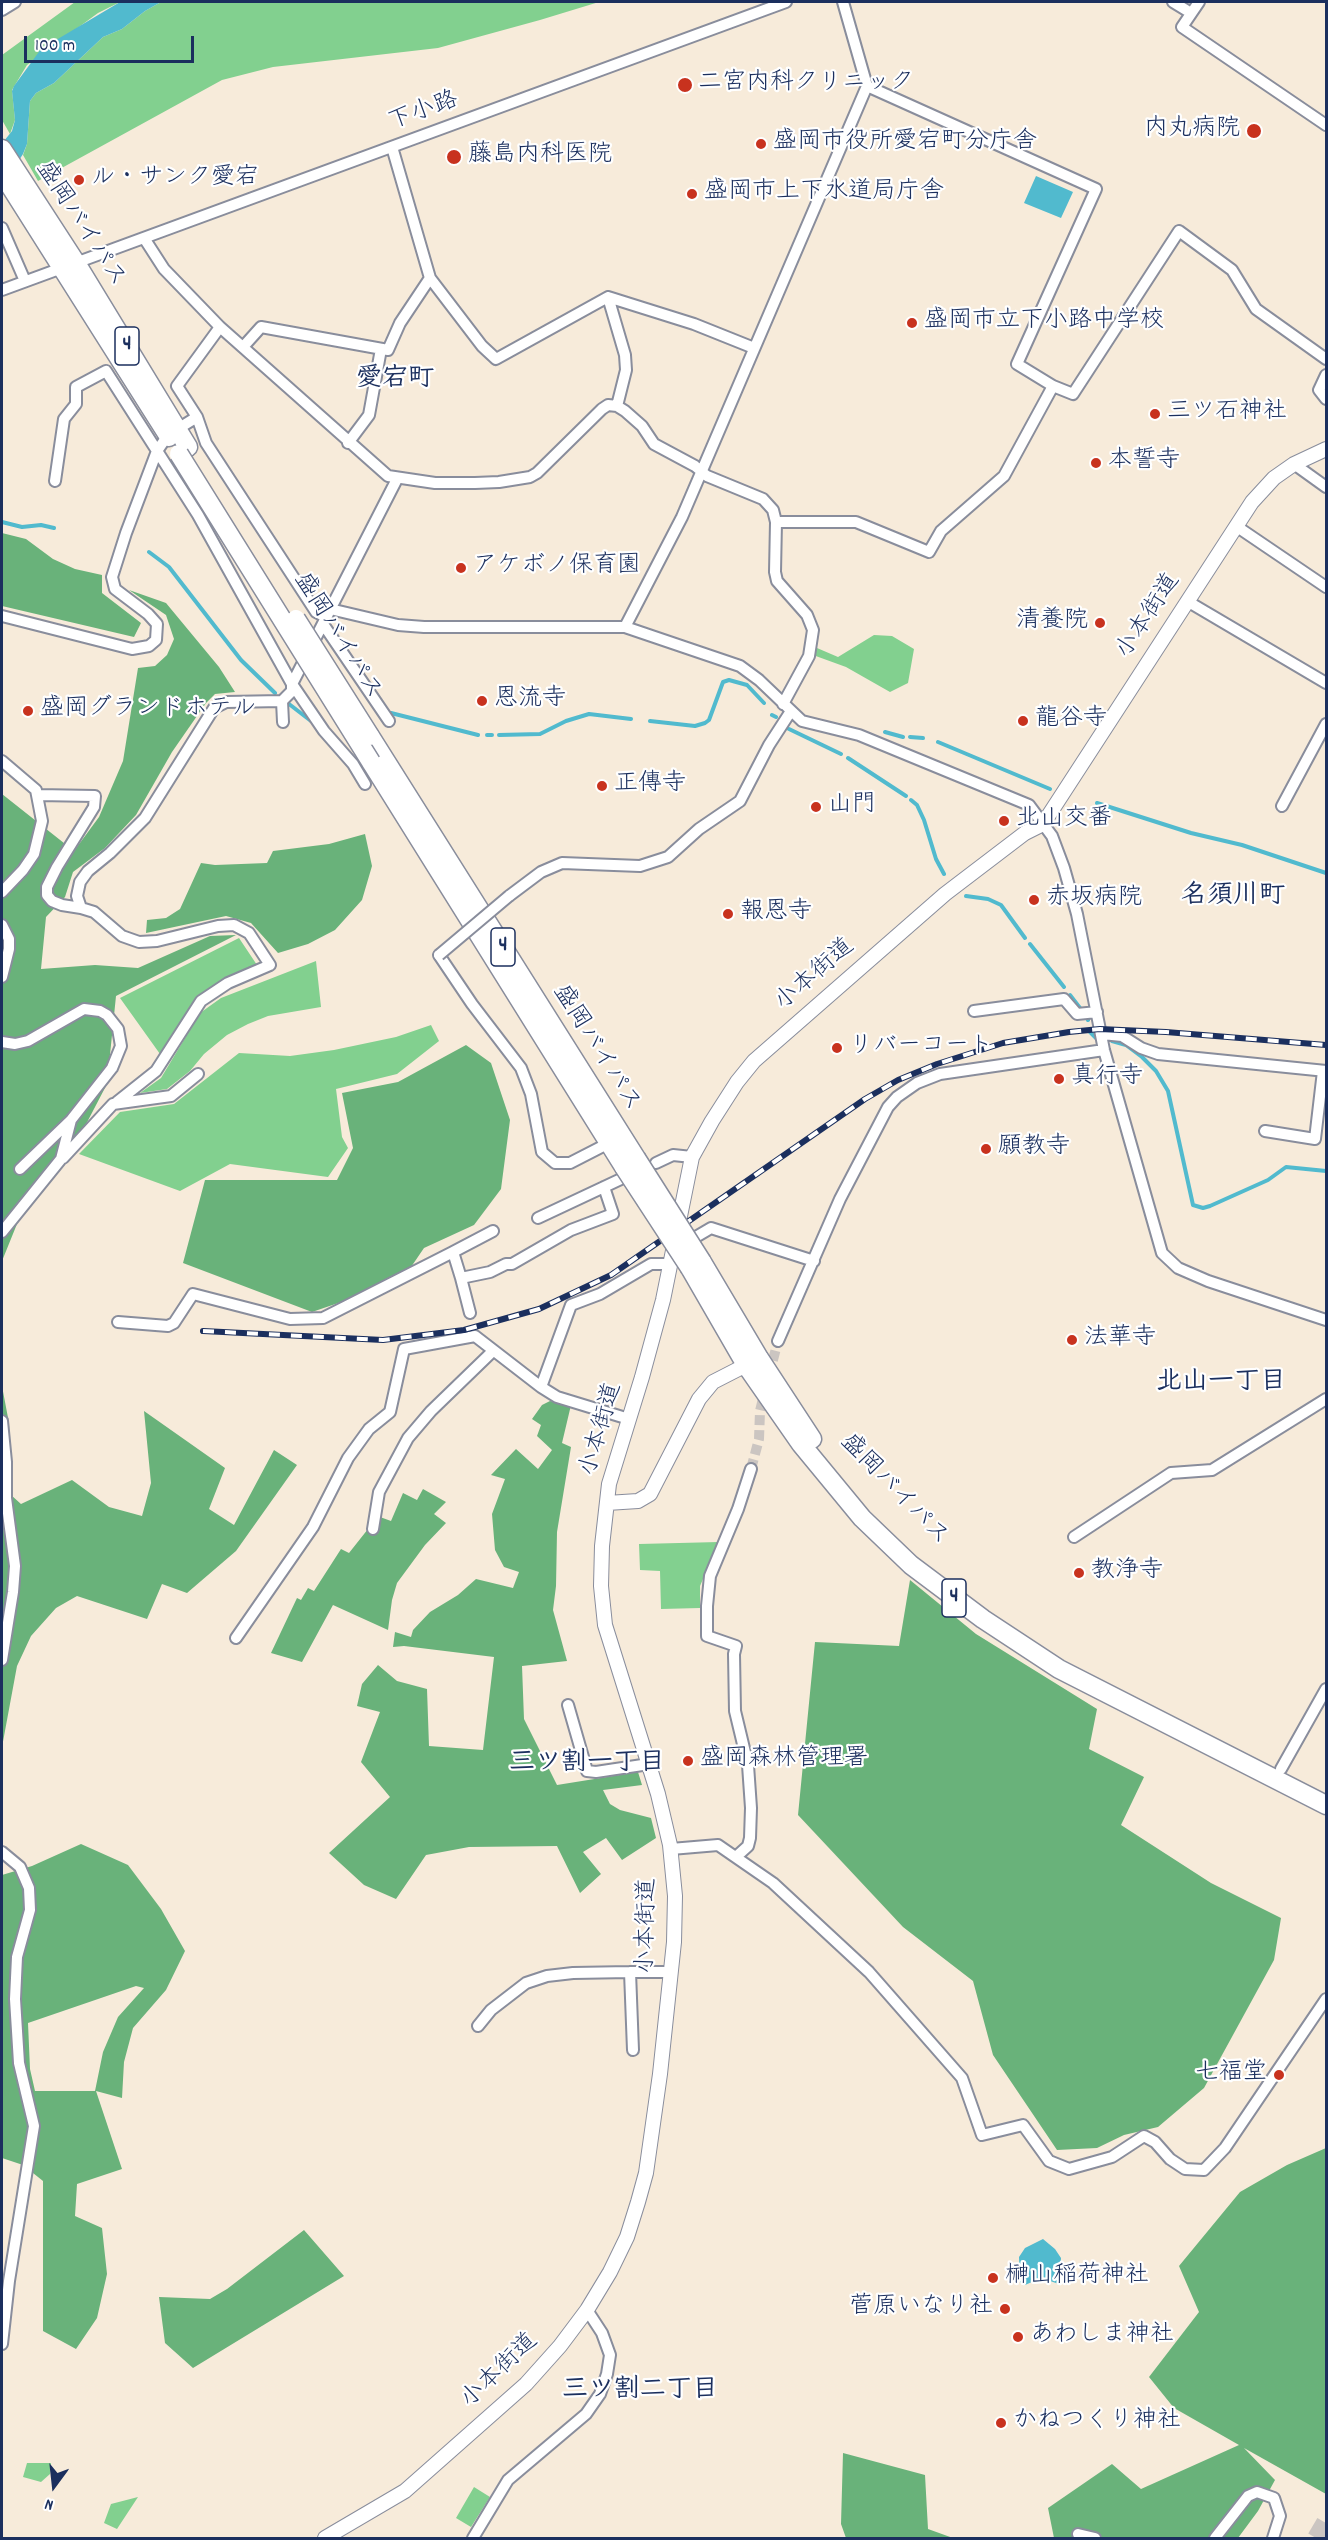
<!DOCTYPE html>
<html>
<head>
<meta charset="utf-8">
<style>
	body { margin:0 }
	#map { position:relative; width:1328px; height:2540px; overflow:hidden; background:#f7ebda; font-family:Dekko,sans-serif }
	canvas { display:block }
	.frame { position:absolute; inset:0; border:3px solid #1b2f5e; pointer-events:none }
	.north { position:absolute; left:24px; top:2456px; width:60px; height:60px; -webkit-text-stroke:4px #fff; paint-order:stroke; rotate:195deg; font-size:16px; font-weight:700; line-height:24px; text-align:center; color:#1b2f5e }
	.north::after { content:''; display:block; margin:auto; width:21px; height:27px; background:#1b2f5e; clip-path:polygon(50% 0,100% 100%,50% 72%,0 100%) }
	.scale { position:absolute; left:24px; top:36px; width:170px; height:27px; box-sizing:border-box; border:3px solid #1b2f5e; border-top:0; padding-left:8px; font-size:18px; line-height:21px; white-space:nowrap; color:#1b2f5e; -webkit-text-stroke:4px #fff; paint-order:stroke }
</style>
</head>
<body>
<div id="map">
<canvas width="1328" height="2540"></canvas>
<div class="frame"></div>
<div class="north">N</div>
<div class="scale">100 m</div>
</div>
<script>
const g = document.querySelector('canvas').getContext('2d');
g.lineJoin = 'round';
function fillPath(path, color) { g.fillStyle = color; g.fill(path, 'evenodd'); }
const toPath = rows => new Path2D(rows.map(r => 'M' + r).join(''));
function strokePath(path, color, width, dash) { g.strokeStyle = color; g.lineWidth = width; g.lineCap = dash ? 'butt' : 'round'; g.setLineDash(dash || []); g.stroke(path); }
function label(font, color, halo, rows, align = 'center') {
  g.font = font + ' Dekko,"Klee One",sans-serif'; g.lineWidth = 4.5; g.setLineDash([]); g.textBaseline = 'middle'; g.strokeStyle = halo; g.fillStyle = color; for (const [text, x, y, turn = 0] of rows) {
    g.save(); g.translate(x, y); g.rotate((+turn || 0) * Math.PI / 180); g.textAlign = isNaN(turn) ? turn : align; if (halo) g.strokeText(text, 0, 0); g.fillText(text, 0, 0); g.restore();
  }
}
fillPath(toPath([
	[75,2,120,2,98,13,27,65,12,90,15,120,10,134,2,120,2,55],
	[161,2,599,2,540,20,438,48,273,67,222,80,38,181,23,155,27,144,30,101,36,93,54,83,103,37,122,29,145,11],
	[874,635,892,636,914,649,908,683,890,692,846,667,813,655,817,648,838,657],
	[239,938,257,965,220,981,197,997,160,1054,120,998],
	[316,961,321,1007,268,1016,248,1024,227,1035,204,1054,190,1071,167,1089,140,1093,161,1078,200,1013,221,998],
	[431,1025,439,1041,397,1074,336,1089,342,1137,348,1148,328,1177,230,1164,180,1191,79,1154,120,1112,174,1104,239,1053,290,1056,334,1050,396,1037],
	[719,1542,700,1586,700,1608,661,1609,660,1571,640,1570,639,1544],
	[27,2463,51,2463,50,2474,41,2482,23,2477],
	[474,2487,490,2497,471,2527,456,2518],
	[138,2497,117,2529,104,2523,111,2504]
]), '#82d08f');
fillPath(toPath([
	[2,533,26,539,53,559,75,569,102,575,102,593,141,623,134,637,2,606],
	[129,590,166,603,219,667,235,692,215,694,206,703,172,752,136,815,105,848,73,872,65,897,46,917,41,969,95,965,138,968,210,936,236,935,116,996,107,1084,71,1153,19,1219,2,1261,2,794,74,851,99,817,123,761,138,668,155,666,167,655,174,639,166,615],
	[365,834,372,866,362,900,335,930,308,944,278,953,251,923,226,916,146,933,147,920,166,918,180,909,201,863,215,865,267,863,273,851,329,844],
	[466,1045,491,1063,510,1120,501,1189,474,1225,424,1248,409,1270,350,1299,312,1312,183,1263,205,1180,337,1180,353,1148,342,1093,398,1082],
	[2,1386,9,1423,11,1495,21,1504,72,1480,109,1507,142,1516,151,1483,144,1411,225,1468,209,1509,234,1525,274,1450,297,1465,236,1551,187,1593,162,1584,147,1619,77,1596,56,1608,31,1636,17,1666,2,1747],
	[550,1401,571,1405,562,1443,571,1447,557,1532,556,1586,553,1610,567,1661,522,1666,524,1719,557,1785,638,1772,642,1785,603,1790,610,1804,620,1810,651,1818,656,1838,622,1860,606,1838,583,1852,601,1874,580,1893,557,1846,469,1847,426,1855,396,1899,364,1885,329,1853,390,1797,361,1762,380,1712,357,1706,362,1684,378,1665,397,1681,427,1689,429,1746,483,1750,494,1657,404,1646,393,1647,395,1632,411,1637,413,1630,430,1612,458,1595,476,1579,513,1588,519,1572,504,1567,495,1550,492,1514,505,1479,491,1475,516,1449,538,1469,552,1450,537,1436,541,1425,532,1419,542,1405],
	[423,1489,446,1502,434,1514,446,1523,425,1545,397,1583,392,1600,388,1630,333,1605,302,1662,271,1653,297,1598,301,1600,308,1588,314,1591,341,1549,349,1553,368,1529,378,1534,380,1517,391,1521,403,1493,417,1500],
	[910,1580,976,1634,1097,1709,1089,1749,1144,1777,1121,1825,1211,1883,1281,1918,1274,1960,1204,2088,1158,2127,1124,2135,1097,2148,1057,2150,993,2055,973,1981,903,1927,798,1815,815,1642,899,1646],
	[81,1844,128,1865,161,1909,185,1951,166,1990,133,2028,124,2062,122,2098,96,2091,122,2169,77,2184,75,2216,102,2228,107,2274,97,2318,76,2349,43,2331,43,2181,23,2165,2,2158,2,1875,32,1866],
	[136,1986,144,1988,118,2017,103,2052,95,2091,35,2091,30,2069,28,2023],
	[1326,2148,1326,2494,1244,2448,1275,2480,1258,2511,1238,2538,1054,2538,1048,2508,1112,2464,1141,2489,1239,2445,1174,2408,1149,2377,1199,2312,1179,2266,1240,2192,1287,2165],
	[304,2230,344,2276,193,2368,165,2343,159,2297,210,2299,227,2289],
	[843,2453,925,2475,928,2529,953,2538,846,2538,841,2524]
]), '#69b27a');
fillPath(toPath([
	[120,2,161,2,145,11,122,29,103,37,54,83,36,93,30,101,27,144,23,154,10,174,4,141,12,131,15,120,12,91,14,86,41,49],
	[1036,176,1073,192,1061,218,1024,203],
	[1043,2239,1055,2249,1061,2258,1060,2274,1063,2283,1059,2284,1041,2278,1025,2285,1020,2282,1019,2257,1025,2248]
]), '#51bace');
strokePath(toPath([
	[2,522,22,527,41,525,54,528],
	[149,552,169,567,241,660,275,693],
	[289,704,311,721],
	[391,713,478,735],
	[772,715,776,717],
	[650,721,695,726,705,723,709,720,723,682,729,680,747,685,764,703],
	[789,729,841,754],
	[885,732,903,737],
	[487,735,492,735],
	[499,735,540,734,566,721,589,714,631,719],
	[910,737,923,738],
	[938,742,1050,789],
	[848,758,906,796],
	[911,800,917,805,924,820,936,859,944,874],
	[1097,803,1191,833,1242,845,1326,873],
	[966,896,988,899,1001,905,1025,938],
	[1030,944,1064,987],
	[1070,995,1080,1008],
	[1087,1018,1088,1020],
	[1090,1032,1096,1038],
	[1112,1041,1126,1045,1142,1057,1156,1071,1168,1091,1193,1205,1203,1208,1210,1206,1268,1180,1286,1167,1326,1171]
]), '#51bace', 4);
strokePath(toPath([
	[769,1375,778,1341],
	[751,1469,759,1439,760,1411,765,1390]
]), '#cbc5c1', 10, [10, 5]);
strokePath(toPath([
	[1316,2538,1326,2521]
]), '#cbc5c1', 18, [18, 9]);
const minor = toPath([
	[1173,2,1191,13],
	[1199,2,1182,27,1326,125],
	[2,10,15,2],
	[867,86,1096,189,1017,364,1053,386,1073,394,1179,231,1232,270,1256,309,1326,359],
	[392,147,430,278,482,346,496,359,608,297,694,324,754,348],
	[2,228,25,281],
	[144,238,164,269,220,327,388,476,435,483,475,483,499,482,530,477,537,473,602,409,608,405,617,406,625,411,642,426,654,444,695,466,707,476,763,499,773,510,776,522,775,572,777,581,807,615,813,630,809,656,783,704],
	[2,290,786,2],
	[608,297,625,355,626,370,617,406],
	[220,327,177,386,197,417,206,443,316,612,322,615,330,609,398,625,424,627,625,627,740,666,759,680,802,721,859,735,1029,805,1052,836,1064,868,1077,914,1104,1050,1162,1253,1178,1268,1208,1281,1326,1320],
	[243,347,261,327,388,350,400,323,430,278],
	[1326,375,1319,390,1326,399],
	[348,443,369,415,381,349],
	[1294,464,1326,487],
	[55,481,64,419,76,404,76,387,106,371,198,515,292,684,397,479],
	[776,522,856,522,929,552,941,531,1004,476,1053,386],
	[1236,526,1326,587],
	[1187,601,1326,683],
	[2,616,132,649,149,646,156,640,157,624,148,614,115,589,112,577,126,533,157,451,168,435,197,417],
	[323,624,389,721],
	[625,627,682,517,867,86,843,2],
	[292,684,324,731,353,764,365,784],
	[282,701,283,722],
	[2,761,36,790,42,821,34,854,23,870,2,892],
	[38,795,95,796,94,807,57,867,47,887,47,895,52,901,62,905,81,908,77,896,80,882,88,871,110,853,145,818,214,708,226,702,282,701,292,691,292,684],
	[1282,806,1326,724],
	[509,896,541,872,562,863,640,866,668,857,699,829,740,801,769,745,791,711],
	[81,908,94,912,122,936,139,942,157,941,218,926,234,925,249,933,270,965,228,983,201,1001,156,1071,117,1102],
	[2,925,9,939,9,949,2,977],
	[439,955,472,1004,521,1068,531,1094,542,1152,555,1163,570,1163,609,1143],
	[974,1011,1064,999,1077,1014,1097,1012],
	[1102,1034,1122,1036,1141,1048,1158,1054,1326,1071],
	[2,1042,15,1044,28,1041,84,1009,100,1011,107,1015,118,1029,121,1046,112,1068,71,1120,61,1159,2,1232],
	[1265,1131,1315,1139,1323,1071],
	[63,1158,113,1104,171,1096,198,1074],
	[656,1163,673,1155,692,1157],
	[20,1169,71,1120],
	[538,1218,621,1179],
	[688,1245,694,1238,711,1228,814,1261],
	[461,1278,453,1252,493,1231],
	[470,1313,461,1278,490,1272,506,1264,512,1264,571,1230,613,1214,604,1187],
	[118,1322,168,1326,174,1323,193,1294,290,1319,323,1318,453,1252],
	[778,1341,840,1199,888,1107,897,1097,917,1083,940,1074,1104,1050],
	[541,1387,557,1397,629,1419],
	[2,1421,6,1462,6,1498,15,1566,13,1592,2,1660],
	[373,1529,379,1492,408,1438,431,1411,493,1351],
	[1074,1537,1171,1473,1212,1470,1326,1399],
	[236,1638,313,1527,348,1458,369,1429,390,1412,404,1349,475,1336,541,1387,571,1305,600,1294,651,1264,668,1264,676,1259],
	[568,1705,587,1771,596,1772,649,1764],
	[1281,1769,1326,1689],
	[671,1849,718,1845,773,1883,869,1972,962,2078,982,2135,1023,2125,1049,2161,1069,2169,1112,2157,1144,2136,1155,2142,1170,2159,1185,2169,1204,2170,1225,2148,1326,1999],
	[2,1852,20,1867,29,1888,30,1910,17,1957,15,1999,19,2063,34,2126,9,2281,2,2344],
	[737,1856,748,1846,750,1838,751,1808,748,1765,735,1711,734,1654,736,1646,707,1636,707,1606,710,1576,738,1509,751,1469],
	[478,2026,491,2010,526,1983,547,1976,573,1973,630,1972],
	[633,2050,630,1972,671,1972],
	[1078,2534,1095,2538],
	[473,2538,508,2480,586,2414,600,2394,607,2374,610,2355,602,2333,587,2310],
	[1215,2538,1248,2496,1257,2492,1274,2498,1280,2516,1273,2538]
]);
const tertiary = toPath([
	[607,1503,638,1501,650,1494,699,1399,713,1382,754,1361],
	[325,2538,405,2491,526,2384,560,2346,587,2310,610,2272,627,2237,638,2202,646,2173,660,2074,674,1942,675,1896,670,1845,658,1794,605,1625,601,1586,602,1546,609,1484,642,1377,663,1300,692,1157,712,1121,737,1082,754,1061,945,894,1025,833,1043,824,1252,502,1274,478,1294,464,1326,449]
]);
const trunk = toPath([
	[2,149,76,263,188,447],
	[2,173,169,437],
	[370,736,636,1158],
	[371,762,624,1167],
	[702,1262,759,1358,812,1439],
	[690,1268,746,1365,801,1444,862,1518,911,1565,983,1619,1059,1669,1326,1805]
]);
strokePath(minor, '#898d9c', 14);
strokePath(tertiary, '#898d9c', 16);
strokePath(trunk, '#898d9c', 21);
strokePath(minor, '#fff', 10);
strokePath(tertiary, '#fff', 14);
strokePath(trunk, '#fff', 18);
const rail = toPath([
	[203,1331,383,1340,464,1330,539,1309,611,1275,865,1099,898,1080,937,1064,1003,1043,1069,1032,1100,1029,1166,1032,1326,1045]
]);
strokePath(rail, '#1b2f5e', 6);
strokePath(rail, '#fff', 4, [11]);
const minorBridge = toPath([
	[439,955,509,896]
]);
const trunkBridge = toPath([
	[179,454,371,762],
	[296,619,370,736],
	[636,1158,702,1262],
	[624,1167,690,1268]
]);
strokePath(minorBridge, '#898d9c', 14, []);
strokePath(trunkBridge, '#898d9c', 21, []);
strokePath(minorBridge, '#fff', 10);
strokePath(trunkBridge, '#fff', 18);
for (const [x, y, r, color] of [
	[685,85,8,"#c8321e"],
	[1254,131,8,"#c8321e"],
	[761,144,6,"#c8321e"],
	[454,157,8,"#c8321e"],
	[79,180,6,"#c8321e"],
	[692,194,6,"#c8321e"],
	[912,323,6,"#c8321e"],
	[1155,414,6,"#c8321e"],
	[1096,463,6,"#c8321e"],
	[461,568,6,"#c8321e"],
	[1100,623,6,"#c8321e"],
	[482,701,6,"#c8321e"],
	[28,711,6,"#c8321e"],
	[1023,721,6,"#c8321e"],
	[602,786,6,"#c8321e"],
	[816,807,6,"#c8321e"],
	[1004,821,6,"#c8321e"],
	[1034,900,6,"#c8321e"],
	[728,914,6,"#c8321e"],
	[837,1048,6,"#c8321e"],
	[1059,1079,6,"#c8321e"],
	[986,1149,6,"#c8321e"],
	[1072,1340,6,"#c8321e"],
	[1079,1573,6,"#c8321e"],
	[688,1761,6,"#c8321e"],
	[1279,2075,6,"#c8321e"],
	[993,2278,6,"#c8321e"],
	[1005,2309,6,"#c8321e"],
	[1018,2337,6,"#c8321e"],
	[1001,2423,6,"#c8321e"]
]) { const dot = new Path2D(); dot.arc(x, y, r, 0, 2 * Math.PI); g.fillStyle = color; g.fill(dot); strokePath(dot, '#fff', 2); }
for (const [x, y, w] of [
	[127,346,24],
	[503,947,24],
	[954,1598,24]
]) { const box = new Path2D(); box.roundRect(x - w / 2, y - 19, w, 38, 4.5); g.fillStyle = '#fff'; g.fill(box); strokePath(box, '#1b2f5e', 1.5); }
label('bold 22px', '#1b2f5e', null, [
	["4",127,346],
	["4",503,947],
	["4",954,1598]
]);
label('24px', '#1b2f5e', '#fff', [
	["二宮内科クリニック",698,85],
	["内丸病院",1240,131,"right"],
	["盛岡市役所愛宕町分庁舎",773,144],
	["藤島内科医院",468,157],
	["ル・サンク愛宕",91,180],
	["盛岡市上下水道局庁舎",704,194],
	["盛岡市立下小路中学校",924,323],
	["三ツ石神社",1167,414],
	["本誓寺",1108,463],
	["アケボノ保育園",473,568],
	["清養院",1088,623,"right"],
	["恩流寺",494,701],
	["盛岡グランドホテル",40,711],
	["龍谷寺",1035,721],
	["正傳寺",614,786],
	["山門",828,807],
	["北山交番",1016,821],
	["赤坂病院",1046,900],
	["報恩寺",740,914],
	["リバーコート",849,1048],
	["真行寺",1071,1079],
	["願教寺",998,1149],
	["法華寺",1084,1340],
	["教浄寺",1091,1573],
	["盛岡森林管理署",700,1761],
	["七福堂",1267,2075,"right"],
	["榊山稲荷神社",1005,2278],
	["菅原いなり社",993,2309,"right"],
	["あわしま神社",1030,2337],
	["かねつくり神社",1013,2423]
], 'left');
label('24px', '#1b2f5e', '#fff', [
	["下小路",424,113,-20],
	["盛岡バイパス",79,225,57],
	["小本街道",1150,617,-57],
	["盛岡バイパス",336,637,58],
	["小本街道",816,976,-41],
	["盛岡バイパス",595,1049,58],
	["小本街道",603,1430,-74],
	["盛岡バイパス",893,1491,46],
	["小本街道",649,1926,-89],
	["小本街道",501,2372,-44]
]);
label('bold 26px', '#1b2f5e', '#fff', [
	["愛宕町",395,381],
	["名須川町",1233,898],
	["北山一丁目",1221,1384],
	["三ツ割一丁目",587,1765],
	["三ツ割二丁目",640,2392]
]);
</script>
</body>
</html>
